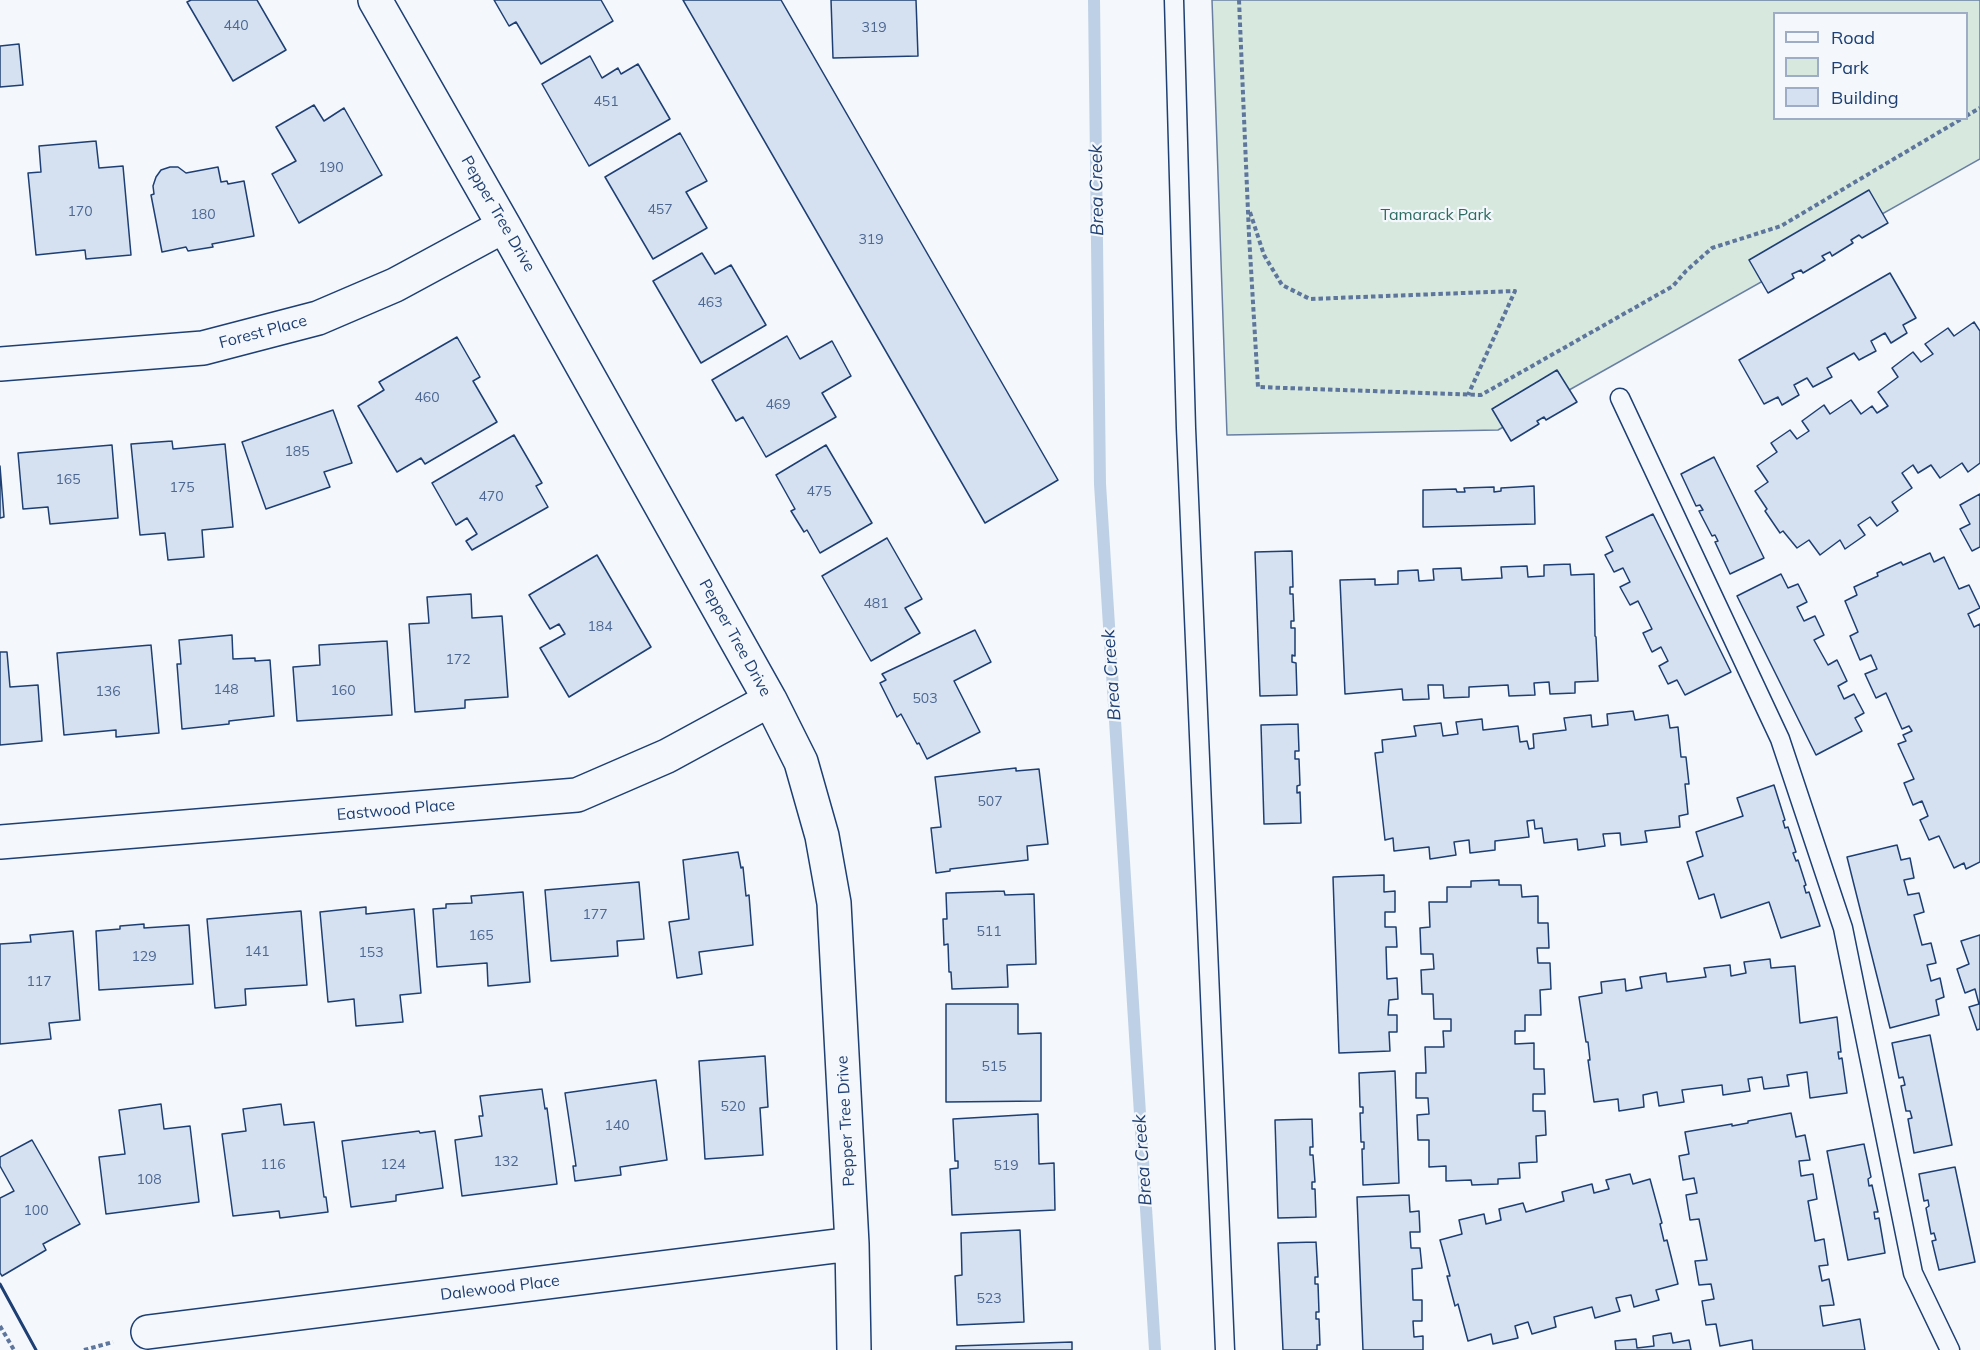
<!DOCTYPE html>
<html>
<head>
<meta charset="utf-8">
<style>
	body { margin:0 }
	#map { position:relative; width:1980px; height:1350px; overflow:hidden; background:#f4f7fb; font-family:Mulish,sans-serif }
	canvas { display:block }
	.legend { position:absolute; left:1773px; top:12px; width:195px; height:108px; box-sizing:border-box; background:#f4f7fb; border:2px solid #9eadc5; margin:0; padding:8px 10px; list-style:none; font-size:18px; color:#1d3f73 }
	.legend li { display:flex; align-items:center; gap:12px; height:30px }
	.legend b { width:30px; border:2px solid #9eadc5 }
</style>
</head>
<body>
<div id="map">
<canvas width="1980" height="1350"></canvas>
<ul class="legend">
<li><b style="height:8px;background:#f4f7fb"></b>Road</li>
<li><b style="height:16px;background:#d7e8df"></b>Park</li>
<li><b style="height:16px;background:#d5e0f0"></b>Building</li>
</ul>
</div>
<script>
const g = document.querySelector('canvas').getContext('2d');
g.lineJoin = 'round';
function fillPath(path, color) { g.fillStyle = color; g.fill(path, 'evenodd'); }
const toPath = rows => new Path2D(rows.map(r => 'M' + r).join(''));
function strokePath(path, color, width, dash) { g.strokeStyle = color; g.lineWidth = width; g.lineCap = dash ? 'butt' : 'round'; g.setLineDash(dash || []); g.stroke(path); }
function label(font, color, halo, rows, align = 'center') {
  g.font = font + ' Mulish,sans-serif'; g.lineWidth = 4.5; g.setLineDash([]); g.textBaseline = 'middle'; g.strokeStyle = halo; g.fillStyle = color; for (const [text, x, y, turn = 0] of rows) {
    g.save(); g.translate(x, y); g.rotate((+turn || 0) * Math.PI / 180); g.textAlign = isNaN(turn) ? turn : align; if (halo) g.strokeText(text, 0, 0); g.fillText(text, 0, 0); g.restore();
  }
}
const green = toPath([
	[1212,0,1980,0,1980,159,1498,430,1227,435,1212,0],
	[1774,14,1966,14,1966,118,1774,118,1774,14]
]);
fillPath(green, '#d7e8df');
strokePath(green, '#687fa3', 1.5);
strokePath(toPath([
	[1094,0,1100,484,1155,1350]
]), '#bed0e5', 12);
const building = toPath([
	[191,0,257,0,286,50,233,81,187,2,191,0],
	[494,0,601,0,613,21,541,64,516,22,509,26,494,0],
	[683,0,781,0,1058,480,985,523,683,0],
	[831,0,916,0,918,56,833,58,831,0],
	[19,44,23,85,0,87,0,46,19,44],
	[590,56,602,78,618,68,621,74,638,64,670,119,589,166,542,84,590,56],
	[314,105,324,121,344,108,382,175,299,223,272,174,296,161,276,127,314,105],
	[680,133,707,181,686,192,707,228,653,259,605,177,680,133],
	[96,141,99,168,123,166,131,255,86,259,85,250,36,255,28,173,41,172,39,146,96,141],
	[170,167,178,167,186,173,218,167,221,182,227,181,228,184,244,181,254,236,212,244,213,247,188,251,186,247,162,252,151,195,154,194,153,186,156,177,161,170,170,167],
	[1869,190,1888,223,1862,238,1859,235,1851,240,1853,243,1832,256,1830,252,1822,256,1825,260,1803,273,1801,270,1792,274,1794,278,1768,293,1749,260,1869,190],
	[702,253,715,274,731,265,766,325,701,363,653,281,702,253],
	[1890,273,1916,318,1903,325,1907,333,1891,343,1885,333,1871,341,1876,351,1859,360,1854,353,1827,368,1832,377,1813,387,1807,378,1794,385,1799,395,1782,405,1778,397,1764,404,1739,360,1890,273],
	[1974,322,1980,331,1980,463,1968,472,1962,463,1940,478,1931,465,1918,473,1913,465,1902,473,1912,488,1892,502,1898,511,1877,526,1870,517,1858,525,1865,535,1845,549,1840,540,1820,555,1809,540,1797,548,1783,531,1780,533,1765,511,1767,509,1755,491,1768,482,1757,466,1777,452,1771,443,1790,430,1797,439,1809,431,1802,421,1824,405,1830,414,1851,400,1861,414,1872,406,1877,413,1888,406,1878,392,1898,377,1892,368,1913,352,1921,362,1933,354,1925,344,1948,328,1954,336,1974,322],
	[787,336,800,359,832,341,851,376,822,393,836,417,766,457,743,417,736,421,712,380,787,336],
	[457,337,480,377,473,381,497,422,425,464,421,458,397,472,358,406,384,390,379,382,457,337],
	[1557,370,1577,402,1546,420,1544,417,1537,421,1539,424,1511,441,1492,409,1557,370],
	[333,410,352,463,324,472,330,487,266,509,242,442,333,410],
	[514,435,542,483,536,486,548,507,472,550,466,541,477,534,467,518,456,525,432,483,514,435],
	[172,441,173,449,225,444,233,527,202,530,204,557,168,560,165,533,140,535,131,444,172,441],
	[112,445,118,518,50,524,48,507,23,509,18,453,112,445],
	[826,445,872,523,820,553,807,530,804,532,791,511,795,509,776,475,826,445],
	[1714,457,1764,558,1730,574,1715,542,1718,541,1715,535,1712,536,1699,511,1703,510,1700,505,1696,506,1681,474,1714,457],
	[0,466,4,517,0,518,0,466],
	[1534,486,1535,524,1423,527,1423,490,1456,489,1457,492,1465,492,1464,488,1494,487,1494,492,1501,491,1501,488,1534,486],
	[1980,494,1980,547,1972,551,1960,529,1970,524,1960,505,1980,494],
	[1653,514,1731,672,1685,695,1677,680,1668,684,1659,666,1668,661,1661,647,1652,652,1643,633,1652,629,1638,601,1630,605,1620,587,1630,582,1623,568,1614,572,1605,555,1613,551,1606,537,1653,514],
	[887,538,922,599,905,608,920,633,871,661,822,576,887,538],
	[1292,551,1293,587,1290,587,1290,594,1293,594,1294,621,1291,621,1291,628,1295,628,1295,656,1292,655,1292,662,1296,663,1297,695,1260,696,1255,552,1292,551],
	[1930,553,1934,562,1944,557,1959,589,1969,585,1980,608,1968,614,1974,627,1980,624,1980,862,1966,869,1964,863,1954,868,1939,836,1929,840,1920,820,1928,816,1922,801,1913,805,1904,783,1914,779,1898,744,1906,741,1903,735,1912,731,1909,726,1902,729,1886,693,1876,698,1865,674,1877,669,1871,655,1860,660,1850,636,1858,632,1845,601,1857,595,1854,587,1878,576,1877,573,1901,562,1903,565,1930,553],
	[597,555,651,647,569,697,540,648,565,634,559,624,550,629,529,595,597,555],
	[1570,564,1571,575,1594,574,1595,636,1596,637,1598,681,1575,682,1575,693,1550,694,1549,682,1534,683,1535,695,1509,696,1508,685,1469,687,1469,697,1444,698,1443,685,1428,685,1429,699,1403,700,1402,689,1345,694,1340,580,1375,579,1375,585,1398,584,1398,571,1418,570,1419,581,1434,580,1433,569,1461,568,1462,580,1502,578,1501,567,1527,566,1528,577,1544,576,1544,565,1570,564],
	[1781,574,1788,588,1798,584,1807,602,1797,607,1804,621,1815,616,1824,635,1814,640,1828,665,1837,660,1847,681,1838,686,1844,699,1854,694,1864,713,1855,718,1862,731,1816,755,1737,596,1781,574],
	[471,594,472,618,502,616,508,697,465,700,465,708,415,712,409,624,429,623,427,597,471,594],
	[975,630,991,662,954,681,980,732,927,759,919,743,917,744,901,714,897,717,880,683,886,680,882,674,975,630],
	[232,635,233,659,255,658,255,661,270,660,274,716,229,721,229,724,182,729,177,664,181,664,179,640,232,635],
	[387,641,392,715,297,721,293,667,320,665,319,645,387,641],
	[151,645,159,733,116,737,116,730,64,735,57,653,151,645],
	[0,652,7,652,10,687,38,685,42,741,0,745,0,652],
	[1633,711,1635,720,1668,715,1670,728,1678,727,1681,757,1686,757,1689,784,1685,784,1688,814,1679,816,1680,827,1645,831,1647,842,1621,845,1620,833,1603,834,1605,846,1578,850,1577,839,1544,843,1542,828,1535,829,1534,820,1527,821,1529,837,1495,841,1495,850,1470,853,1469,840,1454,842,1456,855,1430,859,1429,847,1394,851,1393,838,1385,840,1375,753,1383,752,1382,740,1416,736,1414,726,1441,723,1443,736,1458,734,1456,722,1482,719,1483,730,1518,726,1520,742,1527,741,1529,749,1534,748,1533,734,1566,730,1564,718,1591,715,1592,727,1608,725,1607,714,1633,711],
	[1298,724,1299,751,1295,751,1295,759,1299,759,1300,785,1297,786,1297,793,1300,792,1301,823,1264,824,1261,725,1298,724],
	[1016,768,1016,771,1039,769,1048,844,1027,846,1028,860,950,869,950,871,936,873,931,828,941,827,935,777,1016,768],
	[1774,785,1785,820,1783,821,1785,828,1788,827,1796,852,1793,853,1796,861,1798,860,1806,885,1804,886,1806,893,1809,892,1820,926,1781,938,1769,902,1721,918,1714,894,1699,899,1687,862,1703,856,1696,832,1743,816,1737,798,1774,785],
	[1897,845,1901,860,1910,858,1914,878,1904,880,1908,895,1919,893,1924,912,1914,915,1922,945,1931,943,1936,963,1927,965,1931,981,1940,978,1944,997,1936,1000,1939,1015,1890,1028,1847,857,1897,845],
	[738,852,741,868,743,867,746,896,749,895,753,945,699,952,702,974,677,978,669,922,689,919,683,860,738,852],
	[1384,875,1384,892,1395,891,1395,912,1385,912,1385,927,1396,927,1397,947,1386,947,1387,979,1397,978,1398,999,1389,1000,1388,1015,1397,1015,1397,1032,1389,1032,1390,1051,1339,1053,1333,877,1384,875],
	[1499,880,1499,885,1521,885,1522,897,1538,896,1538,923,1548,923,1549,948,1537,948,1538,963,1550,963,1551,989,1540,990,1541,1015,1525,1015,1525,1031,1515,1031,1515,1044,1534,1043,1534,1069,1544,1069,1545,1094,1533,1094,1533,1111,1545,1111,1546,1135,1536,1136,1537,1162,1519,1163,1520,1178,1498,1179,1498,1184,1472,1185,1471,1180,1446,1181,1446,1166,1429,1167,1429,1140,1418,1140,1417,1115,1429,1114,1428,1098,1416,1098,1416,1073,1426,1073,1425,1047,1444,1047,1443,1031,1451,1031,1451,1019,1434,1019,1433,994,1422,994,1421,970,1434,969,1433,954,1421,954,1420,928,1430,927,1429,902,1447,902,1447,887,1471,887,1471,881,1499,880],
	[639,882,644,939,617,941,618,956,551,961,545,890,639,882],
	[1004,891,1005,895,1034,894,1036,964,1007,965,1008,987,952,989,951,972,949,972,948,944,944,945,943,919,947,919,946,893,1004,891],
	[523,892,530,982,488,986,487,963,437,967,433,909,446,908,446,904,472,903,471,896,523,892],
	[366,907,366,914,414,909,421,993,400,995,403,1022,356,1026,354,999,328,1002,320,912,366,907],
	[301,911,307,985,245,989,246,1005,215,1008,207,919,301,911],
	[144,924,144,928,189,925,193,984,99,990,96,931,120,929,120,926,144,924],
	[73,931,80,1020,49,1023,51,1039,0,1044,0,944,31,942,30,935,73,931],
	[1980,935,1980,1029,1977,1030,1969,1007,1979,1004,1975,989,1965,993,1957,969,1969,964,1961,941,1980,935],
	[1770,959,1771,968,1795,966,1800,1023,1837,1017,1841,1052,1838,1052,1839,1059,1842,1058,1847,1093,1810,1098,1807,1072,1787,1075,1789,1086,1764,1089,1762,1077,1748,1079,1750,1091,1723,1095,1722,1085,1682,1090,1684,1102,1659,1106,1657,1092,1643,1095,1644,1107,1619,1111,1618,1099,1594,1102,1588,1060,1590,1060,1588,1042,1586,1042,1579,997,1602,993,1601,982,1625,979,1626,991,1642,988,1640,977,1666,973,1667,982,1706,977,1704,968,1730,965,1731,976,1746,973,1744,962,1770,959],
	[946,1004,1018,1004,1018,1034,1041,1033,1041,1101,946,1102,946,1004],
	[1930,1035,1952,1145,1914,1153,1908,1119,1912,1118,1910,1111,1906,1111,1901,1086,1905,1085,1903,1077,1899,1078,1892,1043,1930,1035],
	[765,1056,768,1107,760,1108,763,1155,705,1159,699,1061,765,1056],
	[1395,1071,1399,1183,1363,1185,1362,1149,1364,1149,1364,1142,1361,1142,1360,1113,1363,1113,1363,1107,1360,1107,1359,1073,1395,1071],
	[656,1080,667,1160,620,1167,621,1175,575,1181,573,1166,576,1166,565,1093,656,1080],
	[542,1089,545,1109,547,1108,557,1184,462,1196,455,1140,482,1136,479,1116,483,1116,480,1096,542,1089],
	[161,1104,164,1129,190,1126,199,1202,106,1214,99,1157,125,1154,119,1110,161,1104],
	[281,1104,284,1125,314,1122,324,1197,326,1197,328,1212,280,1218,279,1211,233,1216,222,1134,246,1131,243,1109,281,1104],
	[1791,1113,1796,1137,1805,1135,1810,1160,1799,1161,1801,1176,1813,1174,1817,1199,1808,1201,1815,1241,1824,1239,1828,1265,1819,1266,1822,1281,1829,1279,1834,1305,1820,1306,1823,1326,1860,1319,1865,1350,1753,1350,1752,1340,1720,1346,1716,1324,1706,1325,1702,1301,1714,1299,1711,1284,1699,1285,1695,1261,1707,1260,1699,1219,1690,1220,1686,1195,1697,1193,1694,1178,1683,1180,1679,1156,1689,1154,1685,1132,1732,1124,1732,1126,1748,1123,1748,1121,1791,1113],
	[1038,1114,1039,1164,1054,1163,1055,1210,952,1215,950,1169,958,1168,958,1161,955,1161,953,1119,1038,1114],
	[1312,1119,1313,1147,1310,1147,1310,1155,1313,1155,1315,1182,1312,1182,1312,1189,1315,1189,1316,1217,1278,1218,1275,1120,1312,1119],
	[419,1131,420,1133,435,1131,443,1188,396,1195,396,1201,351,1207,342,1141,419,1131],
	[32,1140,80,1224,43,1244,46,1250,2,1276,0,1273,0,1198,14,1191,0,1166,0,1157,32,1140],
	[1864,1144,1871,1177,1868,1179,1869,1186,1872,1185,1878,1212,1874,1212,1875,1219,1879,1218,1885,1253,1848,1260,1827,1151,1864,1144],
	[1955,1167,1975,1262,1939,1270,1932,1241,1936,1240,1934,1233,1931,1234,1926,1208,1929,1206,1928,1200,1924,1201,1919,1174,1955,1167],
	[1630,1174,1633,1184,1650,1179,1662,1223,1660,1224,1664,1241,1667,1240,1678,1284,1656,1290,1659,1300,1634,1307,1631,1295,1616,1298,1620,1311,1595,1318,1592,1307,1554,1317,1556,1327,1532,1334,1528,1322,1515,1326,1518,1338,1493,1344,1491,1334,1468,1341,1458,1304,1455,1306,1447,1276,1450,1276,1440,1240,1462,1234,1459,1220,1484,1214,1486,1224,1501,1220,1499,1209,1523,1203,1526,1212,1564,1201,1562,1192,1592,1184,1594,1193,1609,1189,1606,1180,1630,1174],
	[1409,1195,1410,1212,1419,1211,1420,1232,1410,1232,1411,1248,1420,1248,1422,1268,1412,1269,1413,1300,1422,1300,1422,1321,1413,1321,1414,1337,1423,1336,1423,1350,1363,1350,1357,1197,1409,1195],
	[1020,1230,1024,1322,957,1325,955,1276,962,1275,961,1233,1020,1230],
	[1316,1242,1318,1277,1315,1277,1315,1284,1318,1284,1319,1312,1316,1312,1316,1319,1319,1319,1320,1345,1317,1345,1317,1350,1283,1350,1278,1243,1316,1242],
	[1671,1333,1673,1343,1689,1340,1691,1350,1616,1350,1615,1341,1636,1339,1637,1348,1654,1346,1653,1336,1671,1333],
	[1072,1342,1072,1350,956,1350,956,1346,1072,1342]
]);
fillPath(building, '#d5e0f0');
strokePath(building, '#1d3f73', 1.5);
const lane = toPath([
	[1174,0,1186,428,1225,1350],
	[1620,398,1780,739,1843,928,1913,1273,1950,1350]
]);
const street = toPath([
	[375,0,504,226,770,700,801,762,822,836,834,903,852,1244,854,1350],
	[0,364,203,348,318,318,395,285,504,226],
	[0,842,577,795,667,756,770,700],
	[148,1332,852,1244]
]);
strokePath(lane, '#1d3f73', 21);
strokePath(street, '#1d3f73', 36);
strokePath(toPath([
	[1239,0,1249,235,1258,387,1481,395,1673,286,1686,271,1712,248,1781,226,1963,118],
	[1966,116,1980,108],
	[1250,212,1264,255,1282,285,1310,299,1515,291,1468,395],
	[0,1326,14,1350],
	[84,1350,113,1342]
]), '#5e769c', 4, [4.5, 3]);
strokePath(lane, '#f4f7fb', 18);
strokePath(street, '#f4f7fb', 33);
strokePath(toPath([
	[0,1284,36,1350]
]), '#1d3f73', 3);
label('14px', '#4b6792', null, [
	["440",236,26],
	["319",874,28],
	["451",606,102],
	["190",331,168],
	["457",660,210],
	["170",80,212],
	["180",203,215],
	["319",871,240],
	["463",710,303],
	["460",427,398],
	["469",778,405],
	["185",297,452],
	["165",68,480],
	["175",182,488],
	["475",819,492],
	["470",491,497],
	["481",876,604],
	["184",600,627],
	["172",458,660],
	["148",226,690],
	["160",343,691],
	["136",108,692],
	["503",925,699],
	["507",990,802],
	["177",595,915],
	["511",989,932],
	["165",481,936],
	["141",257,952],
	["153",371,953],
	["129",144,957],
	["117",39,982],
	["515",994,1067],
	["520",733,1107],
	["140",617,1126],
	["132",506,1162],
	["116",273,1165],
	["124",393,1165],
	["519",1006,1166],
	["108",149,1180],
	["100",36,1211],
	["523",989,1299]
]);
label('16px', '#1d3f73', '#f4f7fb', [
	["Pepper Tree Drive",498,214,60],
	["Forest Place",263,332,-15],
	["Pepper Tree Drive",735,638,61],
	["Eastwood Place",396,810,-5],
	["Pepper Tree Drive",846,1121,-93],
	["Dalewood Place",500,1288,-7]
]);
label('16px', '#2c6c60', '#f4f7fb', [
	["Tamarack Park",1436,215]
]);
label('italic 18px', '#1d3f73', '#f4f7fb', [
	["Brea Creek",1097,190,-91],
	["Brea Creek",1112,675,-94],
	["Brea Creek",1143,1160,-94]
]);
</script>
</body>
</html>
